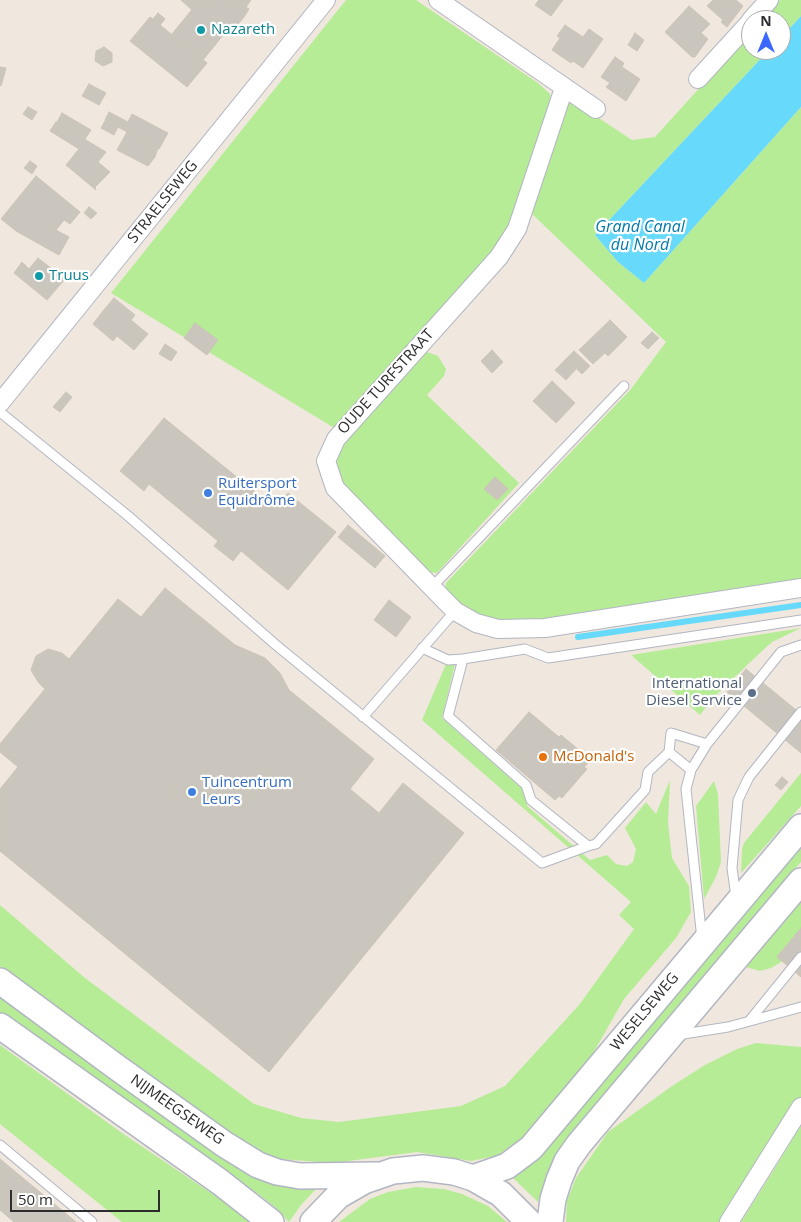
<!DOCTYPE html>
<html>
<head>
<meta charset="utf-8">
<style>
	body { margin:0 }
	#map { position:relative; width:801px; height:1222px; overflow:hidden; background:#f0e8de; font-family:"Open Sans",sans-serif }
	canvas { display:block }
	.north { position:absolute; left:741px; top:10px; width:50px; height:50px; box-sizing:border-box; background:#fff; border:1px solid #ababab; border-radius:50%; rotate:0deg; font-size:14px; font-weight:700; line-height:20px; text-align:center; color:#2d2d2d }
	.north::after { content:''; display:block; margin:auto; width:18px; height:22px; background:#3c68ff; clip-path:polygon(50% 0,100% 100%,50% 72%,0 100%) }
	.scale { position:absolute; left:10px; top:1190px; width:150px; height:22px; box-sizing:border-box; border:2px solid #2d2d2d; border-top:0; padding-left:6px; font-size:15px; line-height:18px; white-space:nowrap; color:#2d2d2d; -webkit-text-stroke:4px #fff; paint-order:stroke }
</style>
</head>
<body>
<div id="map">
<canvas width="801" height="1222"></canvas>
<div class="north">N</div>
<div class="scale">50 m</div>
</div>
<script>
const g = document.querySelector('canvas').getContext('2d');
g.lineJoin = 'round';
function fillPath(path, color) { g.fillStyle = color; g.fill(path, 'evenodd'); }
const toPath = rows => new Path2D(rows.map(r => 'M' + r).join(''));
function strokePath(path, color, width, dash) { g.strokeStyle = color; g.lineWidth = width; g.lineCap = dash ? 'butt' : 'round'; g.setLineDash(dash || []); g.stroke(path); }
function label(font, color, halo, rows, align = 'center') {
  g.font = font + ' "Open Sans",sans-serif'; g.lineWidth = 4.5; g.setLineDash([]); g.textBaseline = 'middle'; g.strokeStyle = halo; g.fillStyle = color; for (const [text, x, y, turn = 0] of rows) {
    g.save(); g.translate(x, y); g.rotate((+turn || 0) * Math.PI / 180); g.textAlign = isNaN(turn) ? turn : align; if (halo) g.strokeText(text, 0, 0); g.fillText(text, 0, 0); g.restore();
  }
}
fillPath(toPath([
	[346,0,416,0,538,83,550,94,551,101,511,226,502,244,336,429,111,293],
	[780,0,801,0,801,16,781,38,781,20,761,20],
	[751,31,751,50,769,50,595,235,618,262,644,283,801,107,801,582,535,623,504,623,469,613,445,590,446,583,631,389,666,342,530,212,565,106,573,101,632,140,655,137],
	[427,352,438,356,446,369,444,376,427,395,519,483,437,573,427,572,349,498,335,472,336,457,342,446],
	[801,628,772,642,762,651,714,697,700,715,631,655],
	[446,664,455,664,442,718,527,793,527,806,590,860,607,855,616,864,627,866,633,862,636,849,625,828,646,802,656,814,670,780,668,823,672,858,689,886,691,912,676,938,624,999,588,1062,525,1137,496,1156,471,1161,417,1152,333,1163,280,1159,257,1151,231,1137,42,1000,0,966,0,905,85,978,254,1104,301,1118,339,1122,461,1106,505,1086,579,1005,634,929,619,915,631,902,422,720],
	[801,773,801,806,741,873,742,849,744,843],
	[714,781,718,794,721,862,716,877,704,899,696,806],
	[801,843,801,862,569,1136,557,1154,538,1202,512,1177],
	[801,902,801,937,781,962,771,968,760,971,746,967],
	[0,994,47,1032,242,1171,272,1183,318,1187,301,1205,289,1222,275,1207,257,1193,40,1043,0,1012],
	[756,1043,801,1047,801,1098,722,1222,566,1222,567,1201,576,1178,608,1132,672,1086,705,1065,737,1049],
	[0,1045,122,1133,254,1222,122,1222,0,1124],
	[801,1125,801,1222,741,1222,775,1168],
	[416,1187,444,1189,462,1194,488,1206,507,1222,339,1222,370,1199,388,1192]
]), '#b6ec96');
fillPath(toPath([
	[801,16,801,107,644,283,618,262,595,235,769,50,781,50,781,38]
]), '#67dafc');
strokePath(toPath([
	[578,637,801,605]
]), '#67dafc', 6);
const building = toPath([
	[181,0,212,0,206,8,198,2,192,10,181,0],
	[212,0,251,0,246,7,249,9,244,17,232,31,228,29,203,60,172,34,198,2,206,8,212,0],
	[539,0,563,0,551,16,535,5,539,0],
	[713,0,736,0,743,6,727,27,721,22,723,20,707,6,713,0],
	[689,6,710,24,701,33,708,39,695,57,692,57,665,32,689,6],
	[158,13,165,19,160,25,207,63,187,87,130,41,150,17,153,19,158,13],
	[565,25,583,37,589,29,603,39,583,68,573,61,571,63,552,50,560,38,557,36,565,25],
	[635,33,644,40,637,51,628,45,635,33],
	[104,47,112,53,112,62,103,66,95,61,96,51,104,47],
	[615,57,624,63,622,67,640,79,626,101,606,87,610,83,601,77,615,57],
	[0,67,6,68,1,86,0,85,0,67],
	[89,84,106,93,99,105,82,96,89,84],
	[28,107,37,112,32,120,23,114,28,107],
	[109,112,128,122,132,114,168,133,159,149,105,120,109,112],
	[62,113,91,130,85,139,57,122,62,113],
	[105,121,118,127,114,135,101,128,105,121],
	[56,122,106,152,98,162,110,172,95,187,96,190,66,165,79,149,50,131,56,122],
	[127,132,158,148,155,157,148,166,117,150,127,132],
	[30,161,37,166,32,174,24,168,30,161],
	[36,176,80,212,70,224,64,220,56,230,69,237,59,255,16,231,1,219,36,176],
	[89,207,97,213,91,219,84,213,89,207],
	[38,258,65,279,47,300,14,273,22,262,29,269,38,258],
	[114,298,135,315,131,320,148,334,141,342,103,311,114,298],
	[103,311,141,342,134,350,117,336,113,341,93,324,103,311],
	[610,320,627,337,608,356,605,353,593,364,579,350,610,320],
	[195,323,218,340,207,355,184,338,195,323],
	[652,332,659,338,648,349,641,343,652,332],
	[165,344,177,352,171,361,159,354,165,344],
	[492,350,503,362,492,373,481,361,492,350],
	[574,351,590,366,582,374,566,359,574,351],
	[566,359,576,369,566,380,555,370,566,359],
	[552,381,575,403,556,423,533,401,552,381],
	[66,392,72,397,60,412,53,407,66,392],
	[164,418,275,508,288,493,336,532,288,590,241,551,233,561,214,546,218,541,149,484,144,491,120,471,164,418],
	[495,477,508,489,497,500,484,489,495,477],
	[348,525,385,556,375,568,338,537,348,525],
	[165,588,235,645,265,658,280,673,289,690,374,759,350,789,379,813,403,783,464,833,269,1072,0,851,0,789,18,767,0,752,0,744,45,689,38,682,31,670,36,656,48,649,62,653,69,659,118,599,141,617,165,588],
	[389,600,411,617,396,637,374,620,389,600],
	[746,669,801,714,801,753,727,692,746,669],
	[529,712,559,737,561,735,578,749,575,752,588,763,584,767,587,769,562,798,559,796,555,800,496,750,529,712],
	[782,777,788,782,781,790,775,785,782,777],
	[801,928,801,977,777,957,801,928],
	[0,1159,76,1222,14,1222,0,1210,0,1159]
]);
fillPath(building, '#cbc6bd');
strokePath(building, '#ccc4b7', 1);
const lane = toPath([
	[0,412,127,515,276,645,542,863,588,846],
	[432,587,624,386],
	[422,648,448,660,463,659],
	[363,717,455,611],
	[707,744,671,733,669,752,648,772,645,790,596,844,588,846,531,800,526,785,448,716,463,659,525,649,548,658,801,620],
	[669,752,691,770],
	[736,897,732,868,738,800,749,777,801,712],
	[702,939,686,789,691,770,707,744,781,652,801,645],
	[750,1020,801,957],
	[677,1035,728,1027,801,1007],
	[0,1145,92,1222]
]);
const street = toPath([
	[438,0,596,109],
	[751,20,769,0],
	[698,79,751,21],
	[564,88,517,229,499,257,336,439,326,461,335,488,455,611,476,623,498,629,545,628,801,588],
	[0,403,326,0],
	[729,1222,801,1107]
]);
const secondary = toPath([
	[0,981,115,1066,224,1144,258,1165,277,1172,300,1176,377,1175],
	[0,1026,220,1182,271,1222],
	[473,1178,507,1166,531,1148,801,827],
	[313,1222,338,1196,364,1181,393,1171,423,1168,454,1172,473,1178,501,1194,529,1222],
	[550,1222,553,1199,559,1180,567,1161,579,1144,801,881]
]);
strokePath(lane, '#b2b6c2', 11);
strokePath(street, '#b2b6c2', 20);
strokePath(secondary, '#b2b6c2', 28);
strokePath(lane, '#fff', 9);
strokePath(street, '#fff', 18);
strokePath(secondary, '#fff', 25);
for (const [x, y, r, color] of [
	[201,30,5,"#0f9aa8"],
	[39,276,5,"#0f9aa8"],
	[208,493,5,"#3f7fe0"],
	[752,693,5,"#5c6f8a"],
	[543,757,5,"#e8710a"],
	[192,792,5,"#3f7fe0"]
]) { const dot = new Path2D(); dot.arc(x, y, r, 0, 2 * Math.PI); g.fillStyle = color; g.fill(dot); strokePath(dot, '#fff', 2); }
label('15px', '#0d838f', '#fff', [
	["Nazareth",211,30],
	["Truus",49,276]
], 'left');
label('15px', '#2d2d2d', '#fff', [
	["STRAELSEWEG",163,202,-51],
	["OUDE TURFSTRAAT",386,382,-48],
	["WESELSEWEG",645,1012,-50],
	["NIJMEEGSEWEG",177,1110,35]
]);
label('15px', '#366cbe', '#fff', [
	["Ruitersport",218,484],
	["Equidrôme",218,501],
	["Tuincentrum",202,783],
	["Leurs",202,800]
], 'left');
label('15px', '#4e5e75', '#fff', [
	["International",742,684],
	["Diesel Service",742,701]
], 'right');
label('15px', '#c56008', '#fff', [
	["McDonald's",553,757]
], 'left');
label('italic 16px', '#0079ae', '#fff', [
	["Grand Canal",640,227],
	["du Nord",640,245]
]);
</script>
</body>
</html>
